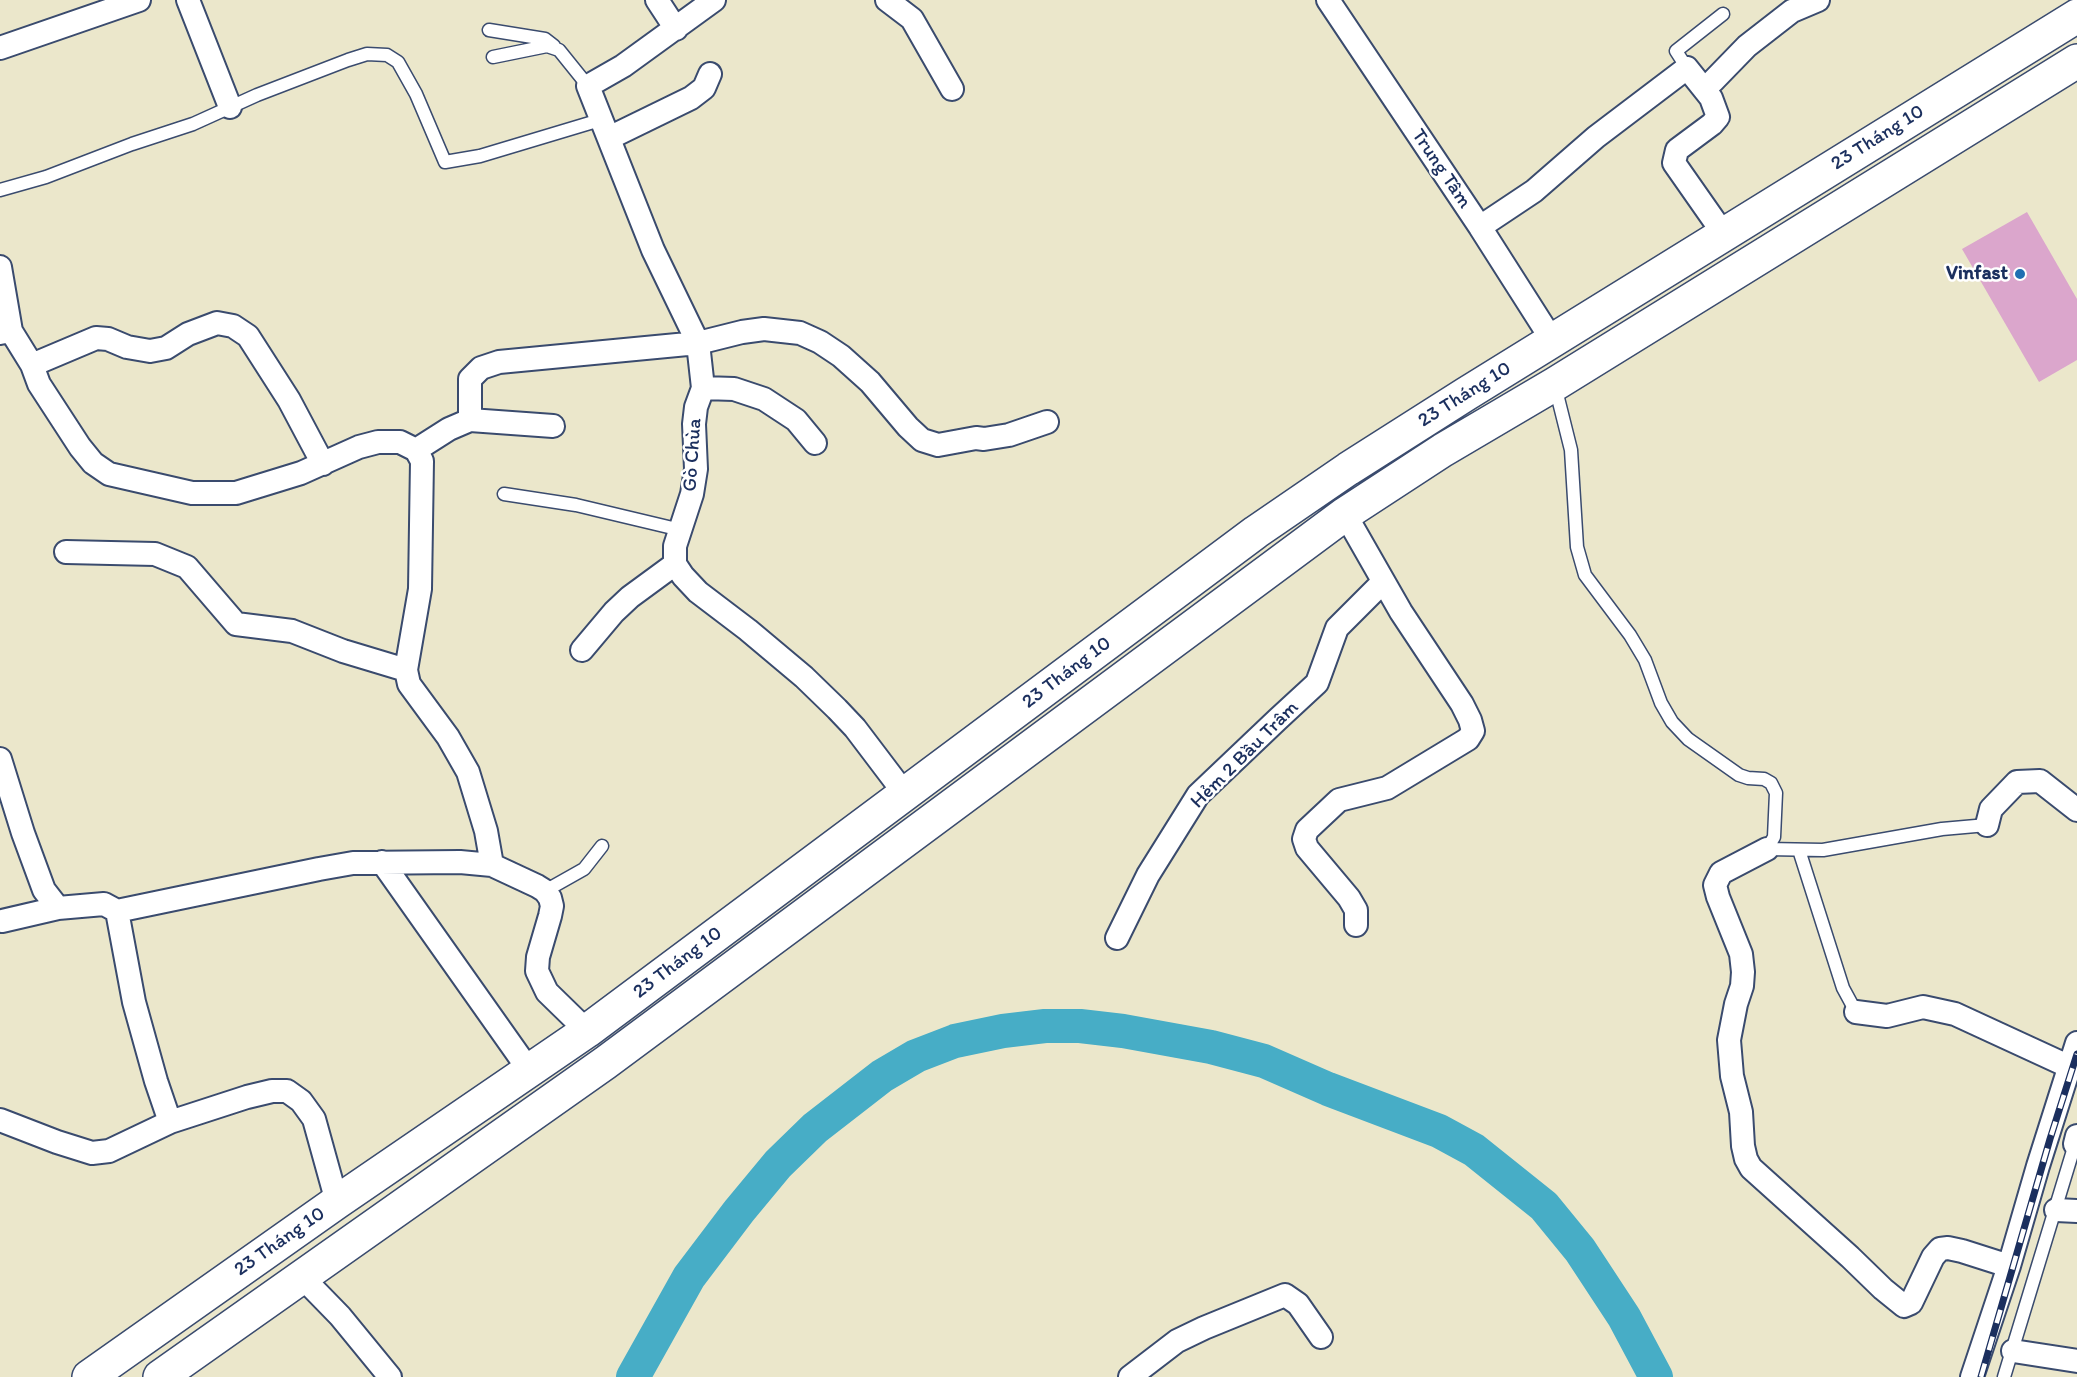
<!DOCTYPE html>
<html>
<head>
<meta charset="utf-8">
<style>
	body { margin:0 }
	canvas { display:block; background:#ebe7cb }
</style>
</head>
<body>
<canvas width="2077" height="1377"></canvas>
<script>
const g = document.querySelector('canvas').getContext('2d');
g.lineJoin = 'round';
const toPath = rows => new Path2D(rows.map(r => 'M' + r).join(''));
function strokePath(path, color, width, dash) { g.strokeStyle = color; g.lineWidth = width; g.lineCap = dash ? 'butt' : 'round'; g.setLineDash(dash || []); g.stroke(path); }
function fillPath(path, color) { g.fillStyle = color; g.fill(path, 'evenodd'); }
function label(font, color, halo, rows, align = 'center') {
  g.font = font + ' Itim,sans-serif'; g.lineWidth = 5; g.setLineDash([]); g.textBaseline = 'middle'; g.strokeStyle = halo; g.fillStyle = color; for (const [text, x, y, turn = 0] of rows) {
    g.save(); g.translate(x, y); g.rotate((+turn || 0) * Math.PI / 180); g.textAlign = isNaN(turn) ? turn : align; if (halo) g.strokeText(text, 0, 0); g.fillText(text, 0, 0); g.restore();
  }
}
strokePath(toPath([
	[633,1377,689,1277,739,1211,778,1164,815,1128,882,1076,916,1056,955,1041,1003,1031,1045,1026,1080,1026,1123,1031,1211,1047,1264,1061,1328,1089,1439,1131,1474,1150,1544,1206,1580,1250,1624,1317,1656,1377]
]), '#47adc6', 34);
fillPath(toPath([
	[2027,212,2077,299,2077,360,2039,382,1962,249]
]), '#dba6cc');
const service = toPath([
	[489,30,545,39,554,46],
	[493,57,547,46,559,50,588,86],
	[1687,68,1676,51,1723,14],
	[0,190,46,177,132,144,193,124,257,95,348,60,367,54,387,55,398,62,416,94,445,162,480,156,600,120],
	[1555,386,1571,450,1577,547,1585,575,1630,635,1645,660,1661,703,1672,722,1688,739,1739,775,1748,778,1764,779,1771,783,1776,793,1774,837,1767,849,1823,850,1942,829,1987,825],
	[504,494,576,505,681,530],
	[1799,850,1843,988,1856,1012],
	[545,891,584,869,602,846],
	[2004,1377,2075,1144]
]);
const minor = toPath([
	[188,0,230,107],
	[657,0,676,29],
	[714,0,623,66,588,86,653,250,698,343,703,388,696,407,694,424,696,469,692,494,675,546,675,564,683,576,698,592,748,630,804,677,837,709,855,728,905,794],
	[887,0,912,19,952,89],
	[1328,0,1480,227,1552,340],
	[0,48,139,0],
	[1713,81,1747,46,1792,11,1818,0],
	[609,138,691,98,704,88,710,74],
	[1480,227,1534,191,1596,137,1687,68,1711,98,1718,117,1712,124,1677,150,1674,163,1723,233],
	[0,267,11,331,0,333],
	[11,331,32,365,39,384,80,447,93,463,109,474,192,493,236,493,301,473,359,447,378,442,400,442,416,450,422,461,420,589,406,670,409,684,448,737,468,772,486,831,492,865,537,886,545,891,550,898,552,906,550,916,538,957,537,971,547,992,587,1031],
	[32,365,96,338,108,339,127,347,150,351,166,348,188,334,217,323,233,326,248,336,289,400,323,464],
	[703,388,734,389,764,399,796,420,815,443],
	[470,420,470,379,481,368,499,362,698,343,742,332,764,329,800,333,820,342,841,356,870,382,908,427,922,440,938,445,976,438,984,439,1009,435,1047,422],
	[416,450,449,429,470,420,553,426],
	[1345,514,1401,612,1462,704,1470,720,1473,731,1468,739,1387,788,1339,800,1307,830,1304,839,1307,848,1349,898,1356,910,1356,925],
	[66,552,155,554,187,567,236,624,292,631,343,651,406,670],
	[582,650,614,612,630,597,675,564],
	[0,759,23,833,44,890,58,908],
	[1987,825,1991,809,2017,782,2040,781,2077,810],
	[1767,849,1721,873,1715,885,1718,897,1741,954,1743,972,1742,986,1736,1004,1729,1040,1732,1076,1741,1112,1743,1146,1746,1159,1751,1168,1850,1257,1883,1289,1904,1306,1911,1303,1933,1257,1940,1249,1948,1248,1962,1251,2009,1266],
	[382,862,529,1070],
	[117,911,319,869,353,863,460,862,492,865],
	[2,921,58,908,104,904,117,911,134,1002,156,1081,170,1122],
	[1117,938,1148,875,1198,795,1278,719,1317,683,1337,628,1383,582],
	[1856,1012,1887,1016,1923,1007,1955,1014,2070,1067],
	[0,1120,57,1142,92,1153,109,1151,170,1122,247,1097,272,1091,287,1091,301,1101,314,1119,337,1202],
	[2075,1144,2077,1136],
	[2056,1210,2077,1211],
	[302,1277,340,1316,390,1377],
	[2013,1351,2077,1361],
	[1130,1377,1177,1341,1204,1328,1285,1295,1298,1304,1321,1337],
	[1972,1377,2009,1266,2038,1166,2077,1043]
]);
const primary = toPath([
	[89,1377,337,1202,587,1031,1256,532,1348,469,1466,394,2077,16],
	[160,1377,605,1063,1345,514,1443,450,1555,384,2077,61]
]);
strokePath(service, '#3a4b6e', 15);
strokePath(minor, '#3a4b6e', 26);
strokePath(primary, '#3a4b6e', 36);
strokePath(service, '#fff', 12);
strokePath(minor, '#fff', 22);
strokePath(primary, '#fff', 33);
const rail = toPath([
	[1981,1377,2050,1139,2077,1054]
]);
strokePath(rail, '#1b2f5e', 7);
strokePath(rail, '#fff', 4.5, [14]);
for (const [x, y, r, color] of [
	[2020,274,6,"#1f6fb2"]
]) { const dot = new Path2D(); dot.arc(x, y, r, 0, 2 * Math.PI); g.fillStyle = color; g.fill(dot); strokePath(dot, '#fff', 2); }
label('20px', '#1b2f5e', '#fff', [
	["23 Tháng 10",1878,138,-32],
	["Trung Tâm",1441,169,56],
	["23 Tháng 10",1465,395,-32],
	["Gò Chùa",693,455,-86],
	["23 Tháng 10",1067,673,-37],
	["Hẻm 2 Bầu Trâm",1245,755,-45],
	["23 Tháng 10",678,963,-37],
	["23 Tháng 10",280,1242,-35]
]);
label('bold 20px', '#1b2f5e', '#fff', [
	["Vinfast",2008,274]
], 'right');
</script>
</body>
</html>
